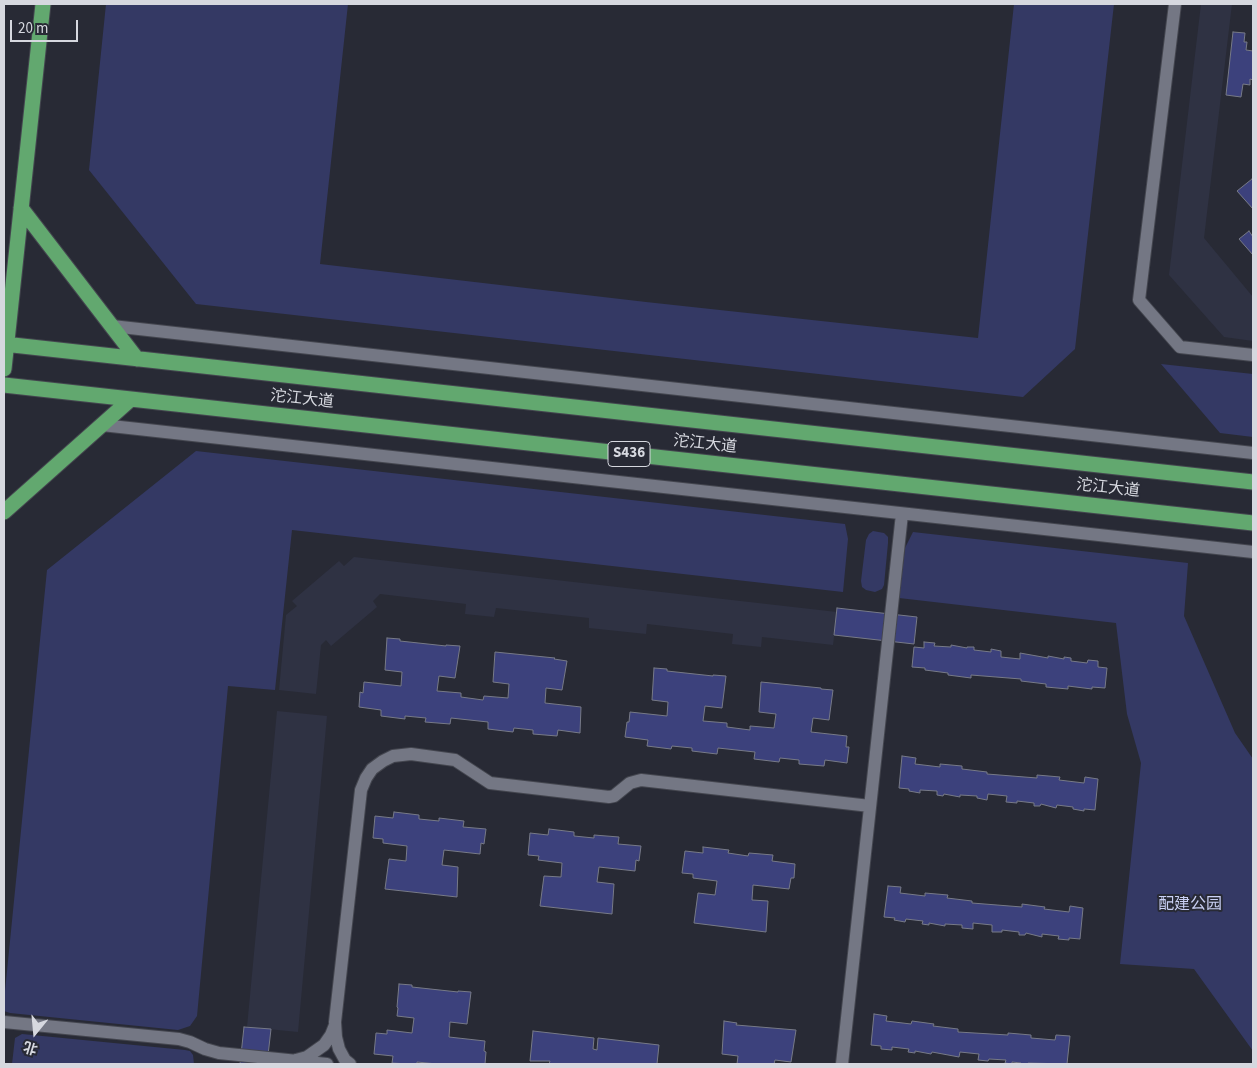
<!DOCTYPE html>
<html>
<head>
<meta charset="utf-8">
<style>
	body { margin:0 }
	#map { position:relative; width:1257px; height:1068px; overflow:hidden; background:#282a35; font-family:"Source Sans 3","Noto Sans SC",sans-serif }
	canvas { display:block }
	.frame { position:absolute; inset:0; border:5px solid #d6d8df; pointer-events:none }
	.north { position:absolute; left:10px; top:1008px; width:50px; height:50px; -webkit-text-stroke:4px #282a35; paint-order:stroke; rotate:197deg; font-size:14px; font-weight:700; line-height:20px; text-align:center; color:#d6d8df }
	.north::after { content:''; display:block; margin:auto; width:18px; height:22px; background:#d6d8df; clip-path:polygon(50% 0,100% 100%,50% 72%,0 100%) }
	.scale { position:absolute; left:10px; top:20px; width:68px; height:22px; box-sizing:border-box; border:2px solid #d6d8df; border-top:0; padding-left:6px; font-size:15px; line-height:18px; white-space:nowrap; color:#d6d8df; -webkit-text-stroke:4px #282a35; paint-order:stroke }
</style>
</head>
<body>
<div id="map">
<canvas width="1257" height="1068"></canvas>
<div class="frame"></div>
<div class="north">北</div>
<div class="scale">20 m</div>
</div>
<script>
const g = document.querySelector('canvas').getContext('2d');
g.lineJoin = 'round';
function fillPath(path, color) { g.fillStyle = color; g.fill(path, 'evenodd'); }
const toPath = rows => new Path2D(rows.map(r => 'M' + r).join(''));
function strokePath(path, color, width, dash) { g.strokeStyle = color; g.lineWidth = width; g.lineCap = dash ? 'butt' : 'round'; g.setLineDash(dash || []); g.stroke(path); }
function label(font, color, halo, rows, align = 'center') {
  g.font = font + ' "Source Sans 3","Noto Sans SC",sans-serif'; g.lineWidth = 4; g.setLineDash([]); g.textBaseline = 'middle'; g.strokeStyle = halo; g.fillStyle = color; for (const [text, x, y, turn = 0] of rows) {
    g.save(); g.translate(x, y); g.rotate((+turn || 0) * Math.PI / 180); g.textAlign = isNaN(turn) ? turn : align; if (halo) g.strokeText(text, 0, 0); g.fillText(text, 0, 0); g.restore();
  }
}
fillPath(toPath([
	[1201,4,1232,4,1204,238,1253,297,1253,341,1224,337,1169,275],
	[354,557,837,612,833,645,762,637,761,647,732,644,733,634,647,624,646,634,589,628,589,618,496,608,494,617,465,614,466,604,380,594,373,601,377,607,331,646,326,640,321,645,316,694,279,690,286,615,297,606,292,601,339,561,344,566],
	[277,711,327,716,298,1032,247,1027]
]), '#2f3243');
fillPath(toPath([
	[106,4,348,4,320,264,646,302,978,338,1014,4,1114,4,1075,349,1023,397,196,304,89,170],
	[1161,364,1253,374,1253,437,1220,433],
	[196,451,845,524,848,539,843,592,292,530,275,690,228,686,197,1016,190,1026,178,1030,10,1013,4,1011,4,1001,47,570],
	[873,531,884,533,888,537,888,543,884,585,882,589,875,592,866,590,862,587,861,581,866,540,869,534],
	[913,532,1188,563,1184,616,1235,733,1253,759,1253,1051,1194,969,1120,964,1141,763,1127,714,1116,623,899,598,905,548],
	[22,1034,185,1050,190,1051,193,1055,194,1064,12,1064,15,1038]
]), '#343964');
const building = toPath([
	[1233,32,1245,33,1244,42,1247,42,1246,50,1253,51,1253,80,1250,79,1250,85,1243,84,1241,97,1226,95,1233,32],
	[1252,179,1253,180,1253,209,1237,191,1252,179],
	[1249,231,1253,237,1253,255,1239,239,1249,231],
	[837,608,917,617,914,644,834,635,837,608],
	[387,638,400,639,400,641,446,646,446,645,460,646,455,678,439,676,437,691,461,693,461,697,483,700,484,696,508,698,509,684,493,682,495,652,555,658,554,659,567,661,562,690,546,688,545,703,581,707,580,733,558,730,557,736,533,734,533,730,514,728,513,732,488,729,488,722,451,718,450,724,425,722,426,718,405,716,405,719,381,716,381,710,359,707,360,692,363,693,364,682,401,686,402,672,385,670,387,638],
	[924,642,935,643,934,646,951,647,951,645,967,648,967,647,974,647,974,650,991,652,991,649,1001,651,1001,657,1020,659,1020,653,1048,658,1048,656,1064,659,1064,657,1071,658,1071,661,1087,663,1088,660,1098,661,1098,667,1107,668,1105,688,1092,687,1092,689,1068,686,1068,689,1046,687,1046,684,1021,681,1021,679,971,675,971,678,948,675,948,673,925,670,925,668,912,667,914,647,924,648,924,642],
	[654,668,667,669,667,671,713,676,713,675,726,676,722,708,705,706,703,721,727,723,727,727,750,730,750,726,774,728,776,714,759,712,761,682,821,688,821,689,833,690,829,720,813,718,811,732,847,736,846,747,849,747,847,763,825,760,824,766,799,764,799,760,780,758,779,762,754,759,755,752,718,748,717,754,692,751,692,748,672,746,671,749,647,746,648,740,625,737,627,722,629,722,630,712,667,716,668,702,652,700,654,668],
	[902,756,916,758,915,764,940,767,940,764,962,766,962,769,987,772,987,774,1037,778,1037,775,1060,777,1059,780,1084,783,1085,777,1098,779,1095,810,1084,809,1084,811,1073,809,1073,807,1057,805,1056,808,1041,804,1040,806,1034,806,1034,803,1017,801,1017,803,1006,802,1007,796,988,794,987,800,977,798,977,796,960,795,960,797,944,794,943,796,937,795,937,791,920,790,920,793,909,791,909,789,899,788,902,756],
	[394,812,419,815,419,819,439,821,439,818,464,821,463,827,486,829,484,844,481,843,480,854,444,850,442,865,458,867,457,897,385,889,389,859,406,861,407,846,383,843,383,839,373,838,375,816,393,818,394,812],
	[549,829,574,832,574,836,594,838,594,835,619,837,618,844,641,846,639,861,636,860,635,871,599,867,597,882,614,884,612,914,540,906,544,876,561,877,562,863,538,860,539,856,528,855,530,833,548,835,549,829],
	[703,847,729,850,728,853,748,856,749,853,773,855,772,861,795,864,794,878,791,878,789,889,753,885,752,900,768,901,766,932,694,923,698,893,715,895,717,881,693,878,693,874,682,873,685,851,703,853,703,847],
	[888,886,901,887,900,893,925,896,925,893,948,895,947,898,972,901,972,903,1022,907,1022,904,1045,907,1044,909,1069,912,1070,906,1083,908,1080,939,1069,938,1069,940,1058,939,1059,936,1042,934,1042,937,1026,933,1025,935,1019,935,1019,932,1002,930,1002,932,992,932,992,925,973,923,973,929,962,928,962,925,945,924,945,926,929,923,929,925,922,924,923,921,906,919,905,922,894,920,895,918,884,917,888,886],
	[399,984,412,985,412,987,458,992,458,991,471,992,467,1024,450,1022,449,1037,485,1041,484,1051,486,1052,485,1064,437,1064,417,1062,417,1064,409,1064,392,1063,393,1056,374,1054,376,1033,387,1034,387,1030,412,1033,414,1018,397,1016,398,1008,397,1007,399,984],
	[874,1014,887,1016,886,1021,911,1024,912,1021,934,1024,933,1026,958,1029,958,1032,1008,1035,1008,1033,1031,1035,1031,1038,1055,1040,1056,1035,1070,1036,1067,1064,1028,1063,1028,1064,1021,1064,1021,1063,1012,1062,1012,1064,1005,1063,1006,1060,989,1059,988,1061,978,1060,979,1054,960,1052,959,1057,932,1052,931,1054,915,1051,915,1053,908,1052,909,1049,892,1047,892,1050,881,1049,881,1046,871,1045,874,1014],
	[724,1021,737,1023,736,1025,796,1030,791,1062,775,1060,774,1064,737,1064,738,1056,722,1054,724,1021],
	[244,1027,271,1029,267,1064,240,1064,244,1027],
	[533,1031,594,1038,593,1049,597,1050,598,1038,659,1045,657,1064,549,1064,550,1061,530,1061,533,1031]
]);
fillPath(building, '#3c417c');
strokePath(building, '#777a87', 1);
const minor = toPath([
	[1175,4,1139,300,1180,347,1253,355],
	[112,326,1253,453],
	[102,425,1253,552],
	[4,1022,179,1039,190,1042,205,1049,219,1053,327,1064],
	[296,1060,307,1057,324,1045,331,1035,335,1025],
	[350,1064,345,1060,339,1049,336,1037,335,1022,361,790,366,778,372,769,383,761,393,756,411,754,455,760,490,783,609,797,614,796,630,783,641,780,870,806],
	[842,1064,902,514]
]);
const highway = toPath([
	[21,208,137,359],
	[4,344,1253,482],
	[4,369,43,4],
	[4,385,1253,523],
	[4,512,131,399]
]);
strokePath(minor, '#44464f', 14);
strokePath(highway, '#44464f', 17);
strokePath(minor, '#747784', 12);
strokePath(highway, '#62a86f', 15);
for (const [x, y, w] of [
	[629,454,42]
]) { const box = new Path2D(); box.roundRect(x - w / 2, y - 12.5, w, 25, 4); g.fillStyle = '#282a35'; g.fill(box); strokePath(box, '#d6d8df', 1); }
label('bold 15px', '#d6d8df', null, [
	["S436",629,454]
]);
label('16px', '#d6d8df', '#282a35', [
	["沱江大道",302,400,6],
	["沱江大道",705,445,6],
	["沱江大道",1108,489,6]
]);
label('16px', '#c9d0f4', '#282a35', [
	["配建公园",1190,905]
]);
</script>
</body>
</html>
